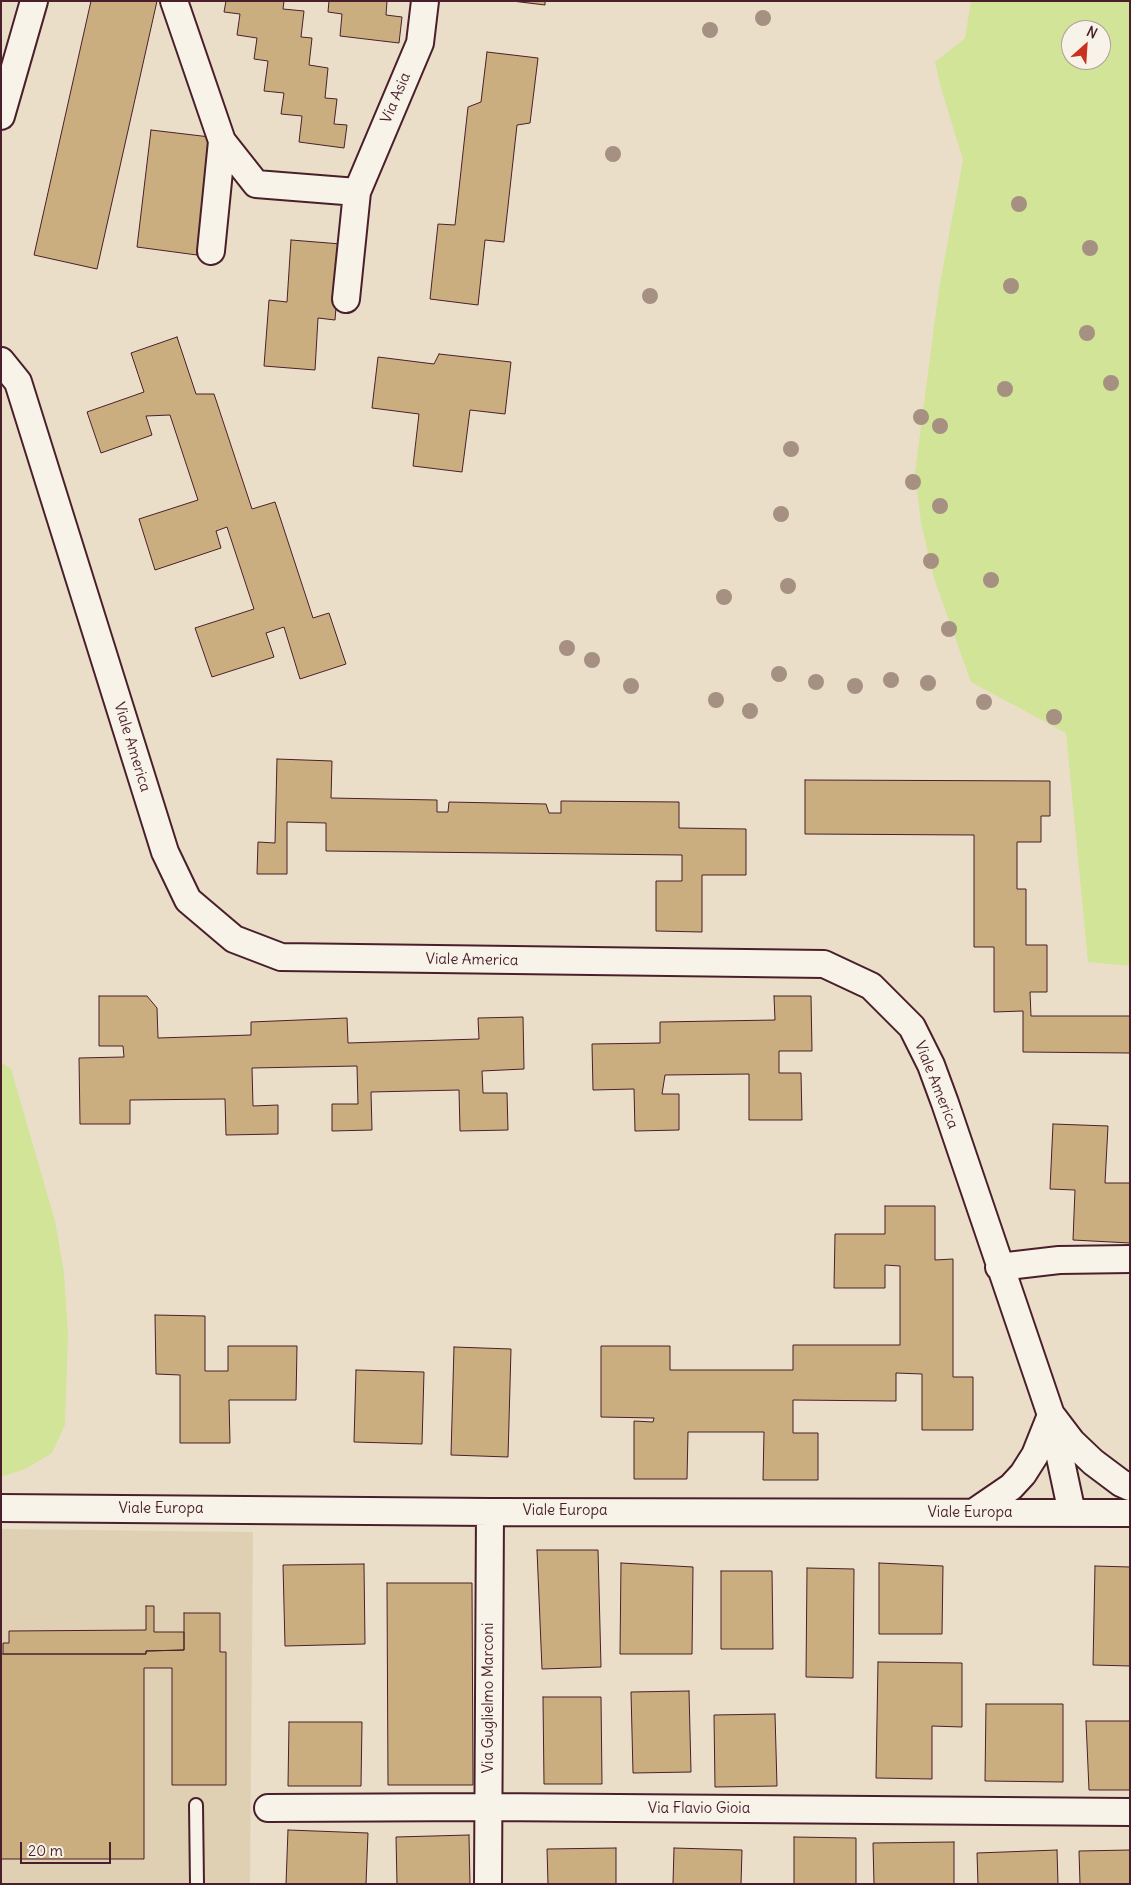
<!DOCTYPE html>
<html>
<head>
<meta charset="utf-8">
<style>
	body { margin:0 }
	#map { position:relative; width:1131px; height:1885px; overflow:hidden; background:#eadec9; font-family:Delius,sans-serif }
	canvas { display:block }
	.frame { position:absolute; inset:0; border:2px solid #4a1f2b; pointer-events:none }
	.north { position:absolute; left:1061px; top:20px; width:50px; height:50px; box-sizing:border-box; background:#f7f3e8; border:1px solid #b29e9c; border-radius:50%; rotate:26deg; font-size:14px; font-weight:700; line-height:20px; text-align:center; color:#4a1f2b }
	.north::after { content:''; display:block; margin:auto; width:18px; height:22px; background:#c8321e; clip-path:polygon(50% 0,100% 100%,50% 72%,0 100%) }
	.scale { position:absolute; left:20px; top:1842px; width:91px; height:22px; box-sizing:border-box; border:2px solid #4a1f2b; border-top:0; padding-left:6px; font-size:15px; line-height:18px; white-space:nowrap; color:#4a1f2b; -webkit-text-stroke:4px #f7f3e8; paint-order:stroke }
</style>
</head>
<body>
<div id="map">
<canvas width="1131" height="1885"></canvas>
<div class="frame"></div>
<div class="north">N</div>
<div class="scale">20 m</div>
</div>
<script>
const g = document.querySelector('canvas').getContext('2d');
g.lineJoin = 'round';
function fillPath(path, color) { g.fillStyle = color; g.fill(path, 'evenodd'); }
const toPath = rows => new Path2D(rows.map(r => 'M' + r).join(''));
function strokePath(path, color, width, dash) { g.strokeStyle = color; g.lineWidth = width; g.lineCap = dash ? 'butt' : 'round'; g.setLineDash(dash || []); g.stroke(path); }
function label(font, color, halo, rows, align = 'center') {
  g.font = font + ' Delius,sans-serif'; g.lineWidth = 4; g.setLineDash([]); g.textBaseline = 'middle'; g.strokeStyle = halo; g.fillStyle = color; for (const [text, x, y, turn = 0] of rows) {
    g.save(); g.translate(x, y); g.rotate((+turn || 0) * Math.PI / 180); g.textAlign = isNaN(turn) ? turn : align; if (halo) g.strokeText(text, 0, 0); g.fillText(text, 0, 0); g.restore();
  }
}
fillPath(toPath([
	[1,1529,253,1532,250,1884,1,1884]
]), '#e0d0b3');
fillPath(toPath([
	[971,1,1130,1,1130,966,1088,962,1066,733,971,682,934,578,921,523,915,472,939,289,963,160,941,88,935,62,965,38],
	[1071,30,1101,30,1101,60,1071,60],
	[1,1062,11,1069,55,1221,64,1273,68,1334,65,1425,52,1453,25,1469,1,1477]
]), '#d1e498');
const building = toPath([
	[91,1,157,1,97,269,34,255,91,1],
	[226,1,284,1,283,9,304,11,301,37,312,38,309,65,328,68,325,98,337,99,334,124,347,125,344,148,299,142,302,116,281,114,284,93,264,91,268,61,254,59,257,38,237,35,240,14,224,12,226,1],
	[329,1,387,1,386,15,402,17,399,43,340,36,342,14,328,12,329,1],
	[512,1,545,1,545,5,512,1],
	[487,52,538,58,530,123,517,125,504,242,485,240,478,305,430,299,438,224,455,225,468,107,481,102,487,52],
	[151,130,210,137,197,255,137,247,151,130],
	[291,240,341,244,335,320,318,318,315,370,264,366,269,300,287,302,291,240],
	[177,337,196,394,214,394,252,509,275,502,313,618,329,613,346,664,300,679,284,627,266,633,274,657,212,677,195,628,254,609,227,527,216,531,221,548,155,570,139,519,198,500,170,415,146,416,152,435,101,453,87,412,144,392,131,353,177,337],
	[439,354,511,362,505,414,470,410,462,472,413,466,419,414,372,408,378,357,434,364,439,354],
	[277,759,332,761,331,798,437,800,437,812,448,812,449,802,546,804,549,813,561,813,561,801,679,802,679,828,746,829,746,875,702,875,702,932,656,931,656,881,682,881,682,855,326,851,326,823,287,822,287,874,257,874,258,842,275,843,277,759],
	[805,780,1050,781,1050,816,1041,816,1041,842,1017,842,1017,889,1026,889,1026,945,1047,945,1047,992,1030,992,1031,1016,1130,1016,1130,1053,1023,1052,1023,1011,994,1012,994,947,974,947,974,835,805,834,805,780],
	[99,996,147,996,157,1008,158,1038,251,1035,251,1022,347,1018,348,1043,479,1039,478,1018,523,1017,524,1069,482,1071,483,1093,507,1093,508,1130,460,1131,459,1090,371,1092,372,1130,332,1131,332,1104,358,1104,357,1066,252,1068,253,1106,278,1105,278,1134,226,1135,225,1099,130,1100,130,1124,80,1124,79,1058,124,1057,123,1046,99,1046,99,996],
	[774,996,811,996,812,1051,779,1051,779,1073,801,1073,802,1120,749,1120,749,1074,665,1075,662,1094,679,1094,679,1130,635,1131,634,1089,593,1090,592,1044,660,1043,660,1022,775,1020,774,996],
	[1053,1124,1108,1126,1105,1183,1130,1183,1130,1243,1073,1240,1075,1190,1050,1189,1053,1124],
	[885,1206,935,1206,935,1260,953,1259,953,1377,973,1377,973,1430,922,1430,922,1374,896,1373,896,1401,793,1400,793,1433,818,1433,818,1480,763,1480,764,1432,688,1432,687,1479,634,1479,634,1421,653,1422,654,1418,601,1417,601,1346,670,1346,670,1370,793,1370,793,1345,900,1345,900,1266,885,1265,885,1288,834,1288,835,1234,885,1234,885,1206],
	[155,1315,205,1316,205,1371,228,1371,228,1346,297,1346,296,1400,229,1400,230,1443,180,1443,180,1375,156,1374,155,1315],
	[454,1347,511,1349,508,1457,451,1455,454,1347],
	[356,1370,424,1372,422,1444,354,1442,356,1370],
	[537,1550,598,1550,601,1667,542,1669,537,1550],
	[621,1563,693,1567,692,1654,620,1654,621,1563],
	[879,1563,943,1566,942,1634,879,1634,879,1563],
	[364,1564,365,1644,285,1646,283,1565,364,1564],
	[1095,1566,1130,1567,1130,1666,1093,1665,1095,1566],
	[807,1568,854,1569,853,1678,806,1677,807,1568],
	[721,1571,772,1571,773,1649,721,1649,721,1571],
	[387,1583,472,1583,473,1785,388,1785,387,1583],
	[146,1606,154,1606,154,1632,184,1632,184,1650,146,1651,146,1654,3,1654,3,1643,9,1643,9,1631,146,1630,146,1606],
	[184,1613,220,1613,220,1652,226,1652,226,1785,172,1785,172,1668,144,1668,144,1859,1,1859,1,1654,146,1654,146,1651,184,1650,184,1613],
	[878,1662,962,1663,962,1727,932,1726,932,1779,876,1778,878,1662],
	[689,1691,691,1772,633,1773,631,1692,689,1691],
	[543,1697,601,1697,602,1784,544,1784,543,1697],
	[986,1704,1063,1704,1063,1782,985,1781,986,1704],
	[775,1714,777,1786,715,1787,714,1715,775,1714],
	[1086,1721,1130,1721,1130,1790,1089,1790,1086,1721],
	[289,1722,362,1722,361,1786,288,1786,289,1722],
	[288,1830,368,1833,366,1884,286,1884,288,1830],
	[469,1835,470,1884,397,1884,396,1837,469,1835],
	[794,1837,856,1838,856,1884,794,1884,794,1837],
	[954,1842,954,1884,874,1884,873,1843,954,1842],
	[616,1848,616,1884,548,1884,547,1849,616,1848],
	[674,1848,742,1850,741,1884,673,1884,674,1848],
	[1057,1850,1058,1884,978,1884,977,1853,1057,1850],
	[1130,1850,1130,1884,1080,1884,1079,1851,1130,1850]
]);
fillPath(building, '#caae80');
strokePath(building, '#4a1f2b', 1);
const lane = toPath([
	[196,1805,197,1884]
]);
const street = toPath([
	[174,1,222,141,256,184,357,192,420,43,425,1],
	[1,116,34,1],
	[211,251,222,141],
	[346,299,357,192],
	[1,361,18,382,165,852,188,900,234,939,281,957,824,964,871,986,912,1027,931,1065,945,1103,1051,1415,1072,1513],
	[999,1267,1059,1260,1130,1259],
	[1053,1417,1072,1442,1093,1462,1121,1483,1130,1487],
	[1,1508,490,1512,1130,1513],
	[973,1513,1011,1487,1023,1474,1035,1455,1051,1415],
	[268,1808,489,1807,1130,1812],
	[488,1884,490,1512]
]);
strokePath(lane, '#4a1f2b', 16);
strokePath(street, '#4a1f2b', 30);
strokePath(lane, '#f7f3e8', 12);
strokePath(street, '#f7f3e8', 26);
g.fillStyle = '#a59081';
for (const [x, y] of [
	[763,18],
	[710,30],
	[613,154],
	[1019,204],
	[1090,248],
	[1011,286],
	[650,296],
	[1087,333],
	[1111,383],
	[1005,389],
	[921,417],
	[940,426],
	[791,449],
	[913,482],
	[940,506],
	[781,514],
	[931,561],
	[991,580],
	[788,586],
	[724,597],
	[949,629],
	[567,648],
	[592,660],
	[779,674],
	[891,680],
	[816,682],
	[928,683],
	[631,686],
	[855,686],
	[716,700],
	[984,702],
	[750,711],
	[1054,717]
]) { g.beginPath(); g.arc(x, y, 8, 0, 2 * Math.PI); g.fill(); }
label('15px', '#4a1f2b', '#f7f3e8', [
	["Via Asia",396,98,-67],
	["Viale America",132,747,73],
	["Viale America",472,960,1],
	["Viale America",936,1085,68],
	["Viale Europa",161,1509],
	["Viale Europa",565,1511],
	["Viale Europa",970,1513],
	["Via Guglielmo Marconi",489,1698,-90],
	["Via Flavio Gioia",699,1809]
]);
</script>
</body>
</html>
